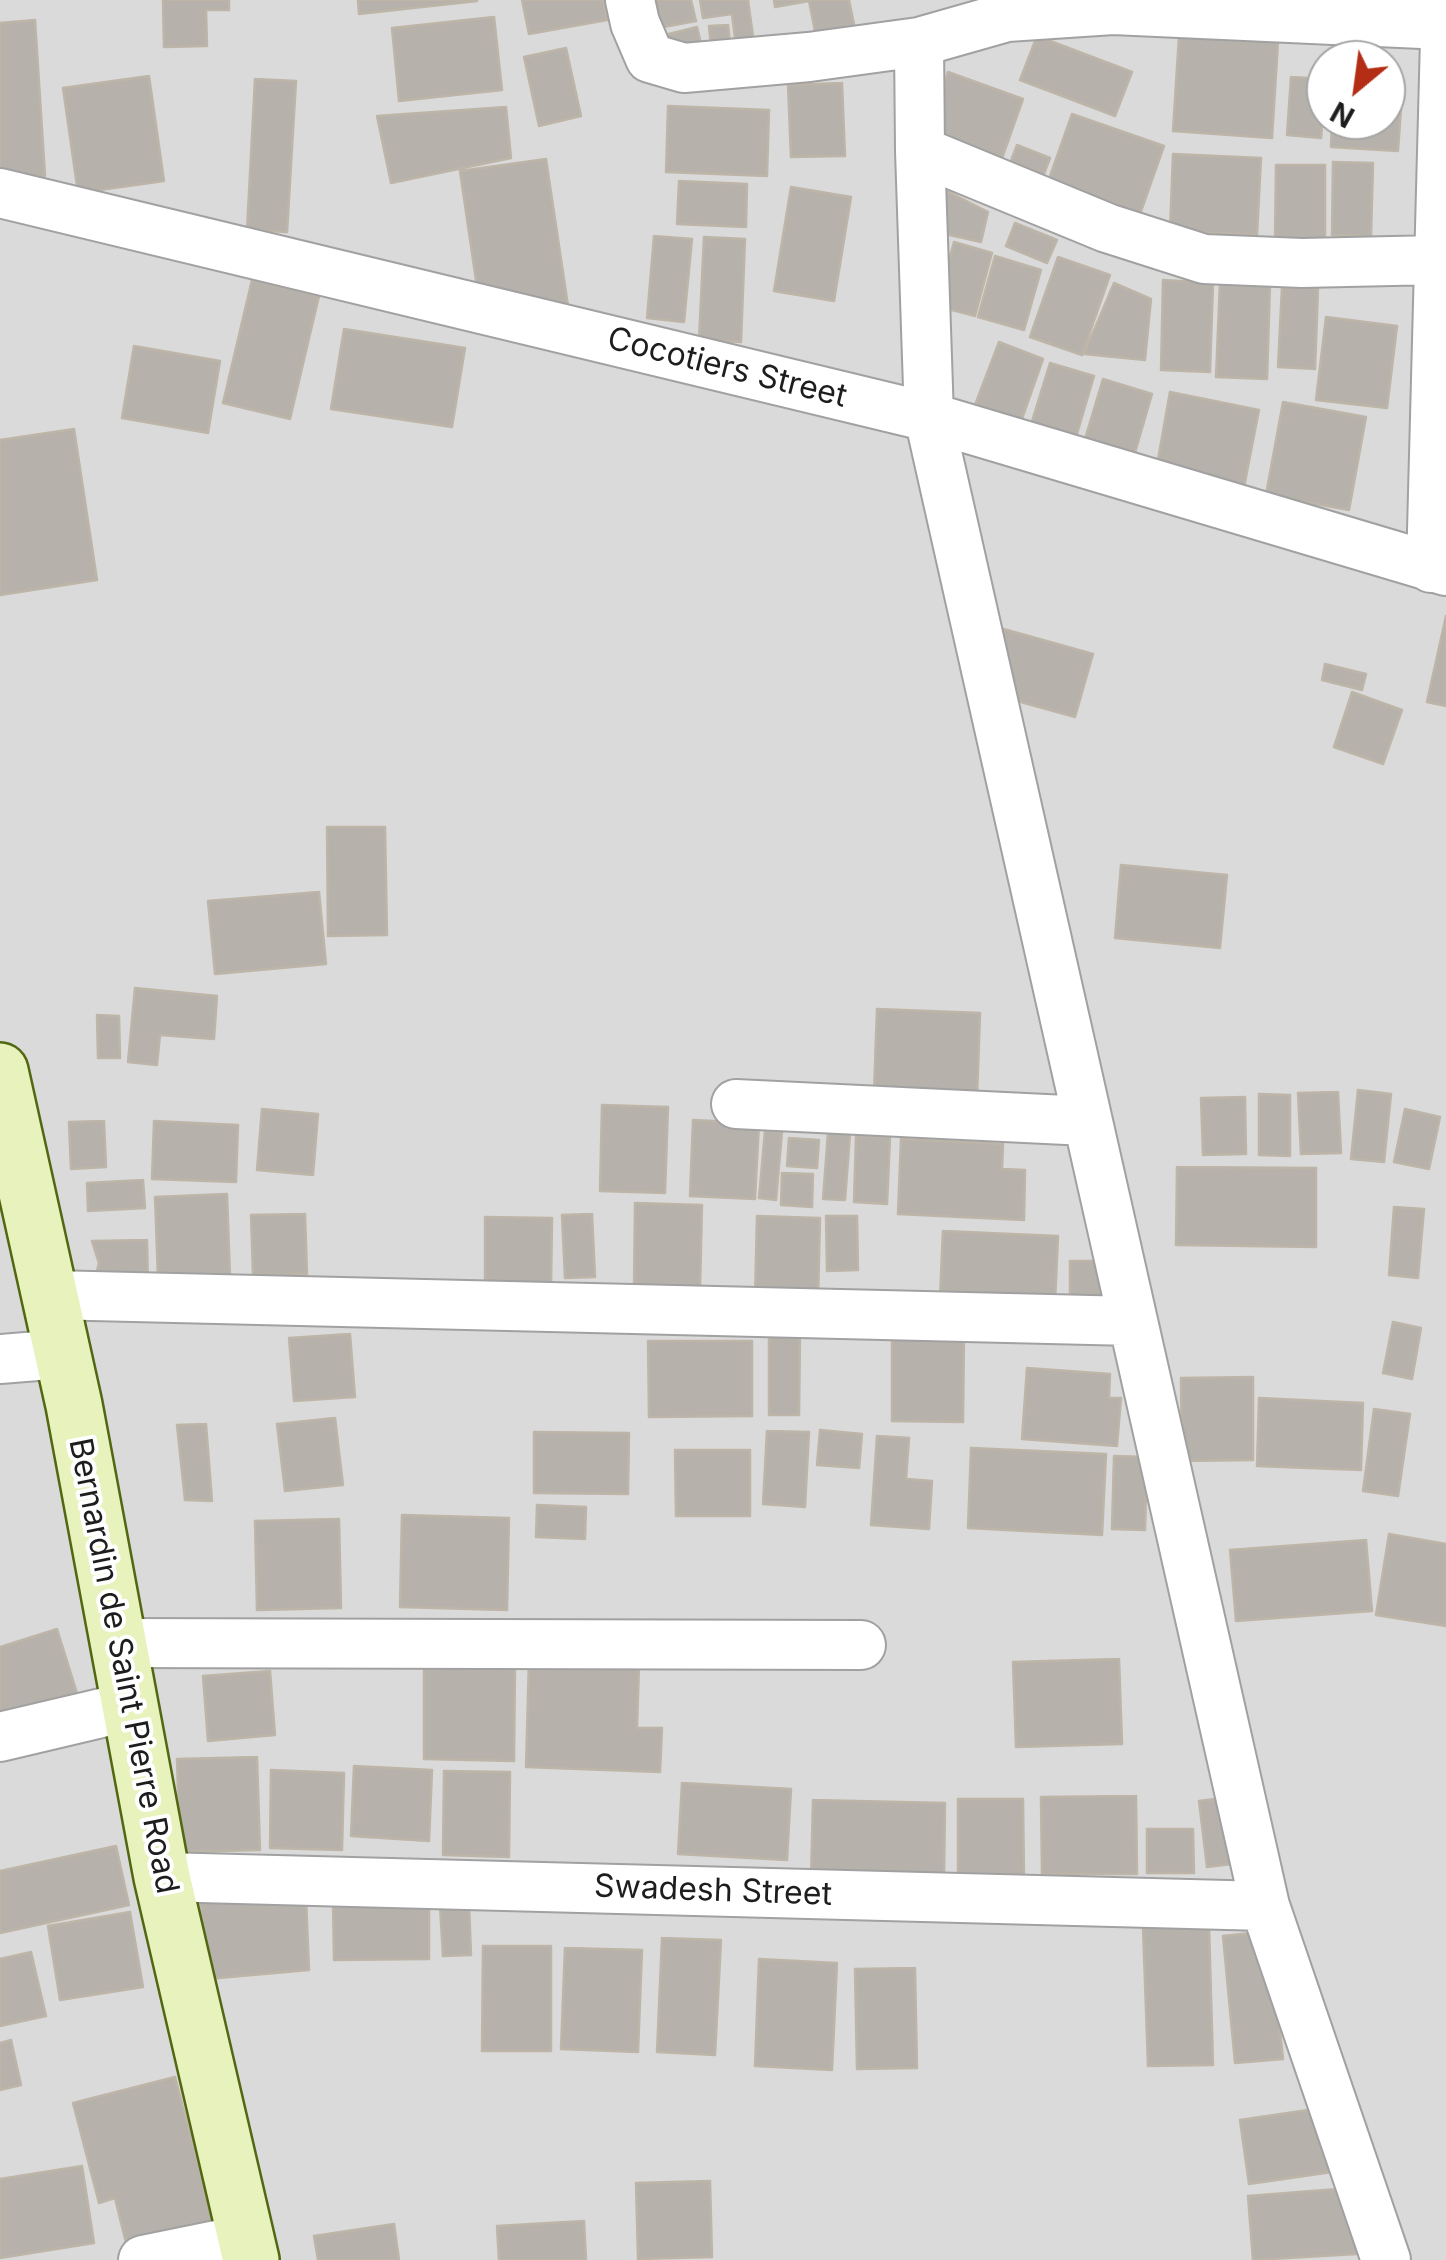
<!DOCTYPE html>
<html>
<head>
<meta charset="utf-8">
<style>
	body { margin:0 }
	#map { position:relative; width:1446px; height:2260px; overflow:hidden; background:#edebe4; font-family:Inter,sans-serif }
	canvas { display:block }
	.north { position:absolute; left:1306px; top:40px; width:100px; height:100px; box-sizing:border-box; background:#fff; border:2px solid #a5a5a5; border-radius:50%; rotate:209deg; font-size:28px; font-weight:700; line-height:40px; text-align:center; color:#1d1d1d }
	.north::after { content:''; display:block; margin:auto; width:35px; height:45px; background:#b42e16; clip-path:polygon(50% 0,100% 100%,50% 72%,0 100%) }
</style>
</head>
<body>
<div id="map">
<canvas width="1446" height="2260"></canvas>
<div class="north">N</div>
</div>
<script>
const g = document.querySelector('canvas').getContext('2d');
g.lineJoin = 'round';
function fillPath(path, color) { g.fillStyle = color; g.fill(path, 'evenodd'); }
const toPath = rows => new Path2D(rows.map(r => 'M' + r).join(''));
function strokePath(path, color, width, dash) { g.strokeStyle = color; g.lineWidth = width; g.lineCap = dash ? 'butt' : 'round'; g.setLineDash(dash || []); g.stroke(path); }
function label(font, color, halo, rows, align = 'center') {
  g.font = font + ' Inter,sans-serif'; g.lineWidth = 8; g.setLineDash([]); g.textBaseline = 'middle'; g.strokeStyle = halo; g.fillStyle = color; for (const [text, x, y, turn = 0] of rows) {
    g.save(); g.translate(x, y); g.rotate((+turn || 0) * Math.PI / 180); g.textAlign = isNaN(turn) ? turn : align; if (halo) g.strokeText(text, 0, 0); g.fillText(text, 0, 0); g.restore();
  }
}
fillPath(toPath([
	[0,0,1446,0,1446,2260,0,2260],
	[1326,60,1386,60,1386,120,1326,120]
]), '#dbdada');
const building = toPath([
	[163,0,229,0,229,10,206,10,207,46,164,47,163,0],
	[358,0,477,0,477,1,359,14,358,0],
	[522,0,603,0,607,20,529,34,522,0],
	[652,0,691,0,696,21,658,28,652,0],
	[700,0,748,0,754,44,736,46,732,14,703,18,700,0],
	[774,0,849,0,855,29,816,36,809,1,775,7,774,0],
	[494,17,502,90,399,101,392,28,494,17],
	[35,20,45,176,0,179,0,23,35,20],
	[728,25,731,53,712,55,709,26,728,25],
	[697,27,704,56,661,36,697,27],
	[1037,36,1132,72,1115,116,1020,80,1037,36],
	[1179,36,1278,42,1272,138,1173,131,1179,36],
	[566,48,581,116,539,126,524,57,566,48],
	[1336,48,1384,51,1384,60,1335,60,1336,48],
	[948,72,1023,99,1001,161,926,135,948,72],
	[149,76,164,181,78,193,63,88,149,76],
	[1291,77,1326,79,1321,138,1287,135,1291,77],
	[255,79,296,81,287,232,247,230,255,79],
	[842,83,845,156,791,157,788,85,842,83],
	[668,106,769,110,767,176,666,172,668,106],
	[506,107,511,158,391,183,377,116,506,107],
	[1386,107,1401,108,1398,151,1331,147,1332,120,1386,120,1386,107],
	[1072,114,1164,146,1140,214,1048,182,1072,114],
	[1017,145,1050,158,1039,187,1006,174,1017,145],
	[1173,154,1261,158,1257,235,1170,231,1173,154],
	[546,159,568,306,477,287,460,171,546,159],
	[1333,162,1373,163,1371,236,1332,235,1333,162],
	[1276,165,1325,165,1325,240,1275,240,1276,165],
	[679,181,747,184,746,227,677,224,679,181],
	[937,186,988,212,981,242,927,230,937,186],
	[791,187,851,197,834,301,774,291,791,187],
	[1015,223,1057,240,1047,263,1006,246,1015,223],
	[654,236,692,239,684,322,647,318,654,236],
	[704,237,745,239,741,342,699,340,704,237],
	[954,242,992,253,975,316,937,306,954,242],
	[995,256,1041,270,1024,330,978,317,995,256],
	[1058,257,1110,275,1082,355,1030,337,1058,257],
	[252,280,319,296,290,419,223,403,252,280],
	[1163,280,1213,283,1210,372,1161,370,1163,280],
	[1220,282,1270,284,1267,379,1216,377,1220,282],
	[1114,283,1151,299,1145,360,1084,354,1114,283],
	[1282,287,1318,289,1315,369,1278,367,1282,287],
	[1326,317,1397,326,1387,408,1316,400,1326,317],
	[344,329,465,348,452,427,331,409,344,329],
	[999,342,1043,359,1018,430,972,413,999,342],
	[134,346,220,361,208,433,122,418,134,346],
	[1050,363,1094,376,1074,444,1029,431,1050,363],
	[1103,379,1152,394,1132,463,1082,449,1103,379],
	[1170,392,1259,410,1244,487,1156,471,1170,392],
	[1283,402,1366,417,1349,510,1266,495,1283,402],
	[74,429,97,580,0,595,0,440,74,429],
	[1446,616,1446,706,1427,702,1446,616],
	[1000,628,1093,654,1075,717,1010,699,1000,628],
	[1325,664,1366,674,1362,690,1322,680,1325,664],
	[1352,692,1402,710,1383,764,1334,747,1352,692],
	[327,827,385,827,387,935,328,936,327,827],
	[1121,865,1227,875,1220,948,1115,938,1121,865],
	[319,892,326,964,215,974,208,901,319,892],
	[135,988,217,996,214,1039,160,1035,157,1065,128,1062,135,988],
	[877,1009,980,1013,977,1097,874,1093,877,1009],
	[97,1015,119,1016,120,1058,98,1058,97,1015],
	[1358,1090,1391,1094,1384,1162,1351,1159,1358,1090],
	[1338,1092,1341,1153,1301,1154,1298,1093,1338,1092],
	[1259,1094,1290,1095,1290,1156,1259,1155,1259,1094],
	[1245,1097,1246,1154,1203,1155,1201,1098,1245,1097],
	[602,1105,668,1107,665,1193,600,1191,602,1105],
	[262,1109,318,1114,313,1175,257,1170,262,1109],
	[1405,1109,1440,1117,1429,1169,1394,1162,1405,1109],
	[693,1120,759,1123,755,1199,690,1196,693,1120],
	[104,1121,106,1167,71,1169,69,1122,104,1121],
	[154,1121,238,1125,236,1182,152,1179,154,1121],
	[765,1131,782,1132,776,1200,759,1198,765,1131],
	[828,1133,850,1134,845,1200,823,1199,828,1133],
	[856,1136,890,1137,887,1204,854,1202,856,1136],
	[789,1138,819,1140,817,1168,787,1166,789,1138],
	[901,1139,1003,1144,1002,1169,1025,1170,1024,1220,898,1214,901,1139],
	[1177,1167,1316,1168,1316,1247,1176,1245,1177,1167],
	[782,1173,813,1174,812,1207,781,1205,782,1173],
	[143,1180,145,1208,88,1211,87,1183,143,1180],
	[227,1194,230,1277,158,1279,155,1197,227,1194],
	[635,1203,702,1205,700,1288,634,1287,635,1203],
	[1394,1207,1424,1209,1418,1278,1389,1275,1394,1207],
	[305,1214,307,1274,253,1275,251,1215,305,1214],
	[592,1214,595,1277,565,1278,562,1215,592,1214],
	[757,1216,820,1218,818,1299,755,1298,757,1216],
	[826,1216,857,1216,858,1270,827,1271,826,1216],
	[485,1217,552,1218,551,1287,485,1286,485,1217],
	[943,1231,1058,1236,1055,1302,940,1297,943,1231],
	[147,1240,148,1285,93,1286,99,1263,92,1241,147,1240],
	[1070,1261,1100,1261,1101,1302,1070,1302,1070,1261],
	[1393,1322,1421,1328,1412,1379,1383,1373,1393,1322],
	[769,1331,800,1332,799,1415,769,1415,769,1331],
	[892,1332,964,1333,963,1422,892,1421,892,1332],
	[350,1334,355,1397,294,1401,289,1338,350,1334],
	[648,1341,752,1341,752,1416,649,1417,648,1341],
	[1027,1368,1110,1374,1109,1398,1121,1398,1117,1446,1022,1439,1027,1368],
	[1253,1377,1253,1460,1182,1461,1181,1378,1253,1377],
	[1259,1398,1363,1403,1361,1470,1257,1466,1259,1398],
	[1374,1409,1410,1414,1398,1496,1363,1491,1374,1409],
	[335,1418,343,1485,285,1491,277,1424,335,1418],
	[206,1424,212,1501,185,1500,177,1425,206,1424],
	[820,1430,862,1434,859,1468,817,1465,820,1430],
	[767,1431,809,1432,805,1507,763,1504,767,1431],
	[534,1432,629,1433,628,1494,534,1493,534,1432],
	[877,1436,909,1438,906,1479,932,1481,929,1529,871,1525,877,1436],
	[971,1448,1106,1454,1102,1535,968,1528,971,1448],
	[675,1450,750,1450,750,1516,676,1516,675,1450],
	[1114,1456,1147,1457,1145,1530,1112,1529,1114,1456],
	[537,1505,586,1507,585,1539,536,1537,537,1505],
	[402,1515,509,1518,507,1610,400,1607,402,1515],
	[339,1519,341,1608,257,1610,255,1521,339,1519],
	[1389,1534,1446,1544,1446,1626,1376,1615,1389,1534],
	[1366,1540,1372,1611,1236,1621,1230,1550,1366,1540],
	[57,1629,80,1703,0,1727,0,1647,57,1629],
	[529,1659,639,1664,637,1728,662,1728,660,1772,526,1767,529,1659],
	[1119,1659,1122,1744,1016,1747,1013,1662,1119,1659],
	[424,1662,515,1664,514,1761,424,1759,424,1662],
	[270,1671,275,1735,208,1741,203,1676,270,1671],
	[257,1757,260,1850,180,1852,177,1759,257,1757],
	[354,1766,432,1770,429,1841,351,1836,354,1766],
	[271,1770,344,1773,342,1850,270,1848,271,1770],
	[444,1771,510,1772,509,1857,443,1855,444,1771],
	[682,1783,791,1789,787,1860,678,1854,682,1783],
	[1136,1796,1137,1874,1042,1874,1041,1797,1136,1796],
	[1232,1797,1240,1863,1207,1867,1199,1801,1232,1797],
	[958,1799,1023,1799,1024,1879,958,1879,958,1799],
	[813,1800,945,1803,944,1880,811,1878,813,1800],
	[1147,1829,1193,1829,1194,1873,1147,1873,1147,1829],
	[116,1846,129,1905,0,1933,0,1871,116,1846],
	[199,1893,306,1898,309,1970,207,1979,199,1893],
	[333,1901,429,1901,429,1959,334,1960,333,1901],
	[469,1904,471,1955,443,1956,440,1906,469,1904],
	[130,1912,143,1987,60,2000,48,1926,130,1912],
	[1209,1925,1213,2065,1148,2066,1143,1927,1209,1925],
	[1269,1931,1283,2059,1235,2063,1223,1936,1269,1931],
	[662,1938,721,1940,715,2055,657,2052,662,1938],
	[483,1946,551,1946,551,2051,482,2051,483,1946],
	[565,1948,642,1950,638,2052,561,2049,565,1948],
	[31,1952,46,2016,0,2026,0,1959,31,1952],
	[759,1959,837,1963,832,2070,755,2066,759,1959],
	[915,1968,917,2068,857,2069,855,1969,915,1968],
	[11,2040,21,2085,0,2090,0,2043,11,2040],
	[175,2077,215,2228,128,2251,115,2198,99,2203,73,2103,175,2077],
	[1322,2108,1332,2172,1249,2184,1240,2120,1322,2108],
	[82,2166,94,2243,0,2258,0,2179,82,2166],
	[710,2181,712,2257,638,2259,636,2183,710,2181],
	[1351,2188,1357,2254,1253,2260,1248,2196,1351,2188],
	[584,2221,586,2260,499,2260,497,2226,584,2221],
	[394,2224,399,2260,318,2260,314,2236,394,2224]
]);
fillPath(building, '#b6b1aa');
strokePath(building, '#bdb5a8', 2.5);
const street = toPath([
	[630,0,635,23,650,58,684,68,809,57,919,42,1007,17,1113,10,1444,25],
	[919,42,920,151,929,417,1265,1906,1386,2260],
	[920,151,1107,228,1204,259,1302,263,1438,260],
	[0,193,929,417,1446,571],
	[1431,568,1446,1],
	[736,1104,1087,1121],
	[50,1295,1132,1321],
	[0,1359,62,1354],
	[119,1643,861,1645],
	[0,1737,131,1706],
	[162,1877,1265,1906],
	[143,2260,246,2239]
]);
const secondary = toPath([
	[0,1071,74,1405,162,1877,251,2260]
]);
strokePath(street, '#a1a1a1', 52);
strokePath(secondary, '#516711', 60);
strokePath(street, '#fff', 48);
strokePath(secondary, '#e7f2bd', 55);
label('32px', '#1d1d1d', '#fff', [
	["Cocotiers Street",727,368,14],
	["Bernardin de Saint Pierre Road",123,1666,79],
	["Swadesh Street",713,1891,2]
]);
</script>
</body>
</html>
